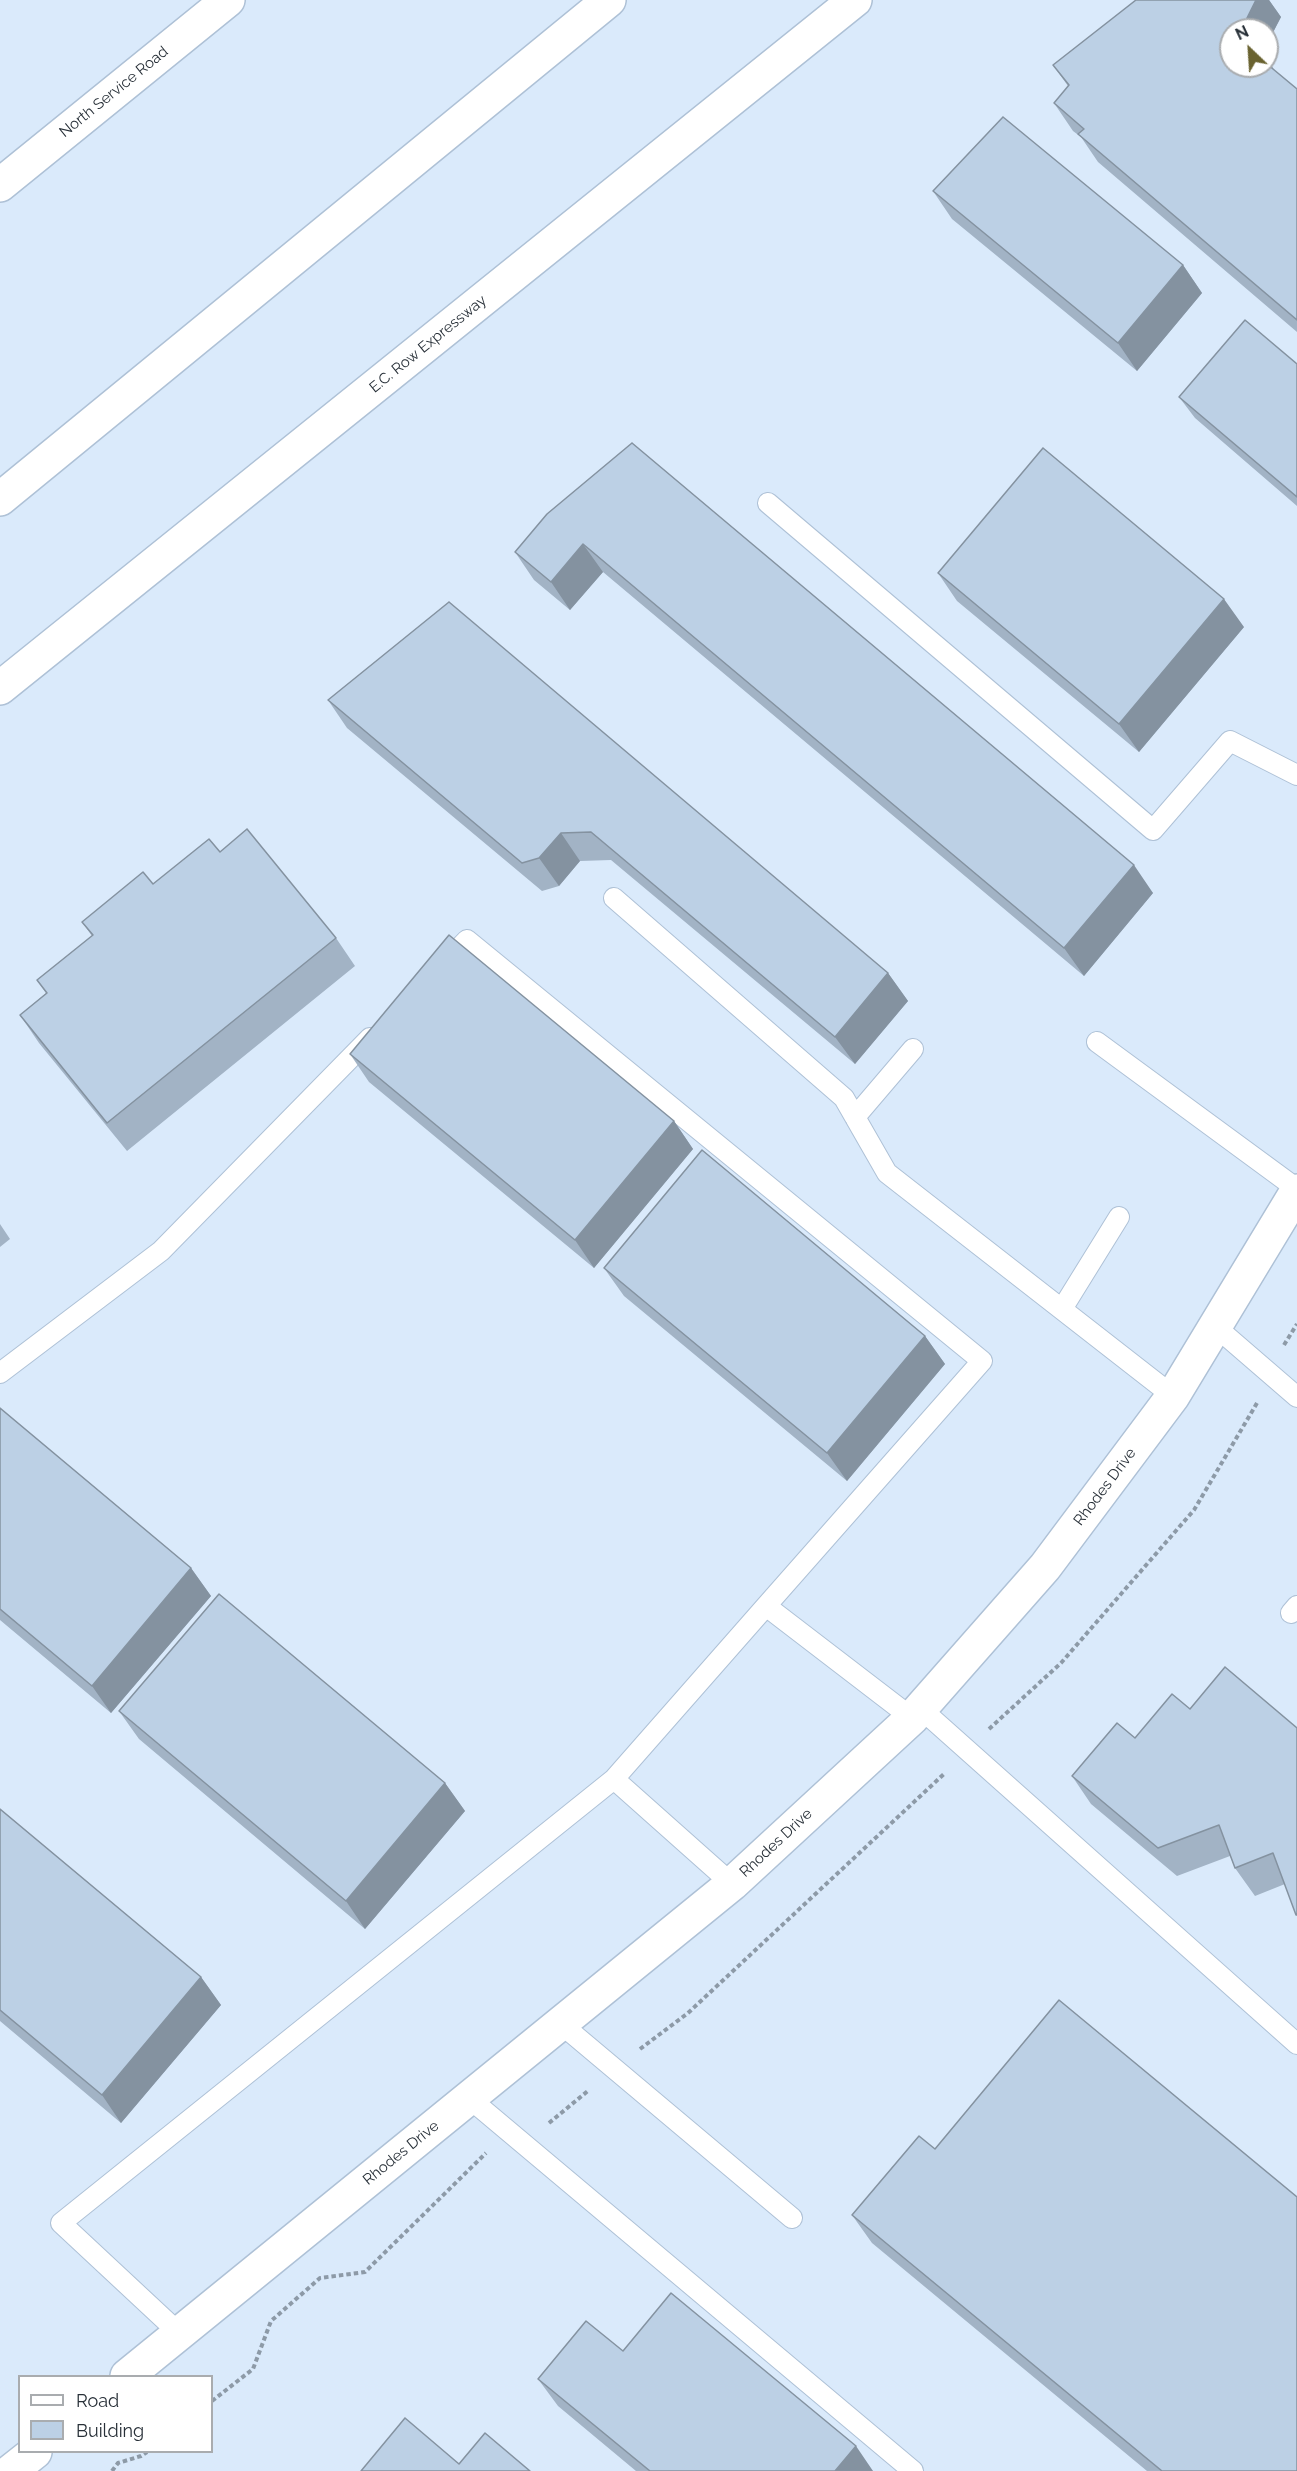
<!DOCTYPE html>
<html>
<head>
<meta charset="utf-8">
<style>
	body { margin:0 }
	#map { position:relative; width:1297px; height:2471px; overflow:hidden; background:#daeafb; font-family:Raleway,sans-serif }
	canvas { display:block }
	.legend { position:absolute; left:18px; top:2375px; width:195px; height:78px; box-sizing:border-box; background:#fff; border:2px solid #a9acaf; margin:0; padding:8px 10px; list-style:none; font-size:18px; color:#283038 }
	.legend li { display:flex; align-items:center; gap:12px; height:30px }
	.legend b { width:30px; border:2px solid #a9acaf }
	.north { position:absolute; left:1219px; top:18px; width:60px; height:60px; box-sizing:border-box; background:#fff; border:2px solid #a9acaf; border-radius:50%; rotate:335deg; font-size:16px; font-weight:700; line-height:24px; text-align:center; color:#283038 }
	.north::after { content:''; display:block; margin:auto; width:21px; height:27px; background:#69622f; clip-path:polygon(50% 0,100% 100%,50% 72%,0 100%) }
</style>
</head>
<body>
<div id="map">
<canvas width="1297" height="2471"></canvas>
<ul class="legend">
<li><b style="height:8px;background:#fff"></b>Road</li>
<li><b style="height:16px;background:#bcd0e5"></b>Building</li>
</ul>
<div class="north">N</div>
</div>
<script>
const g = document.querySelector('canvas').getContext('2d');
g.lineJoin = 'round';
const toPath = rows => new Path2D(rows.map(r => 'M' + r).join(''));
function strokePath(path, color, width, dash) { g.strokeStyle = color; g.lineWidth = width; g.lineCap = dash ? 'butt' : 'round'; g.setLineDash(dash || []); g.stroke(path); }
function fillPath(path, color) { g.fillStyle = color; g.fill(path, 'evenodd'); }
function label(font, color, halo, rows, align = 'center') {
  g.font = font + ' Raleway,sans-serif'; g.lineWidth = 4.5; g.setLineDash([]); g.textBaseline = 'middle'; g.strokeStyle = halo; g.fillStyle = color; for (const [text, x, y, turn = 0] of rows) {
    g.save(); g.translate(x, y); g.rotate((+turn || 0) * Math.PI / 180); g.textAlign = isNaN(turn) ? turn : align; if (halo) g.strokeText(text, 0, 0); g.fillText(text, 0, 0); g.restore();
  }
}
const lane = toPath([
	[768,503,1153,830,1230,741,1297,775],
	[614,898,844,1098,887,1173,1173,1396],
	[444,964,467,940,982,1361,766,1606],
	[1097,1042,1297,1189],
	[855,1117,913,1049],
	[1062,1309,1119,1217],
	[1216,1327,1297,1397],
	[0,1373,161,1251,370,1038],
	[1291,1613,1297,1606],
	[920,1708,1297,2044],
	[614,1779,732,1884],
	[560,2023,792,2218],
	[469,2098,913,2471],
	[179,2333,61,2223,614,1779,766,1606,912,1718]
]);
const secondary = toPath([
	[0,185,228,0],
	[127,2376,732,1884,912,1718,1045,1567,1173,1396,1297,1191],
	[11,2471,35,2452]
]);
const highway = toPath([
	[0,499,609,0],
	[0,688,855,0]
]);
strokePath(lane, '#aec1d6', 22);
strokePath(secondary, '#aec1d6', 36);
strokePath(highway, '#aec1d6', 36);
strokePath(toPath([
	[1284,1345,1297,1324],
	[989,1729,1061,1663,1194,1510,1257,1403],
	[640,2049,688,2013,945,1773],
	[549,2123,589,2090],
	[212,2401,253,2369,271,2321,320,2278,365,2272,486,2153],
	[112,2471,118,2463,141,2456,147,2452]
]), '#8d9aa7', 4, [4.5, 3]);
strokePath(lane, '#fff', 20);
strokePath(secondary, '#fff', 33);
strokePath(highway, '#fff', 33);
fillPath(toPath([
	[1136,0,1269,0,1281,17,1267,44,1267,30,1231,30,1267,66,1267,50,1269,62,1274,71,1297,89,1297,332,1098,162,1081,137,1073,131,1054,103,1068,86,1053,65],
	[933,191,1183,265,1202,293,1137,371,952,219],
	[1297,364,1297,506,1195,418,1179,397],
	[547,514,1153,893,1084,976,603,572,570,610,534,580,515,552],
	[938,573,1244,627,1139,752,957,601],
	[328,700,888,973,908,1001,855,1064,611,860,580,861,559,886,542,891,347,728],
	[220,852,336,938,355,966,127,1151,39,1043,20,1015,46,993,37,980,92,936,82,922,153,884],
	[350,1054,674,1121,693,1149,594,1268,369,1082],
	[0,1224,10,1239,0,1247],
	[604,1268,925,1336,945,1364,847,1481,624,1296],
	[0,1408,191,1568,211,1596,111,1713,0,1620],
	[1190,1709,1297,1728,1297,1916,1285,1884,1255,1896,1235,1868,1230,1856,1177,1876,1091,1804,1072,1776,1135,1738],
	[119,1711,445,1783,465,1811,365,1929,139,1739],
	[0,1809,201,1977,221,2005,121,2123,0,2021],
	[935,2149,1297,2471,1147,2471,872,2243,852,2215],
	[623,2351,873,2471,636,2471,558,2406,538,2379]
]), '#a2b3c5');
fillPath(toPath([
	[1256,0,1269,0,1281,17,1267,44,1267,30,1249,30,1247,18],
	[1267,50,1269,62,1280,79,1267,66],
	[1183,265,1202,293,1137,371,1118,343],
	[583,544,603,572,570,610,551,582],
	[1224,599,1244,627,1139,752,1119,724],
	[561,833,580,861,559,886,539,858],
	[1134,865,1153,893,1084,976,1064,948],
	[888,973,908,1001,855,1064,835,1037],
	[674,1121,693,1149,594,1268,575,1240],
	[925,1336,945,1364,847,1481,827,1453],
	[191,1568,211,1596,111,1713,92,1686],
	[445,1783,465,1811,365,1929,346,1901],
	[201,1977,221,2005,121,2123,102,2095],
	[856,2446,873,2471,835,2471]
]), '#8492a0');
const building = toPath([
	[1136,0,1256,0,1247,18,1249,30,1231,30,1231,66,1267,66,1267,64,1297,89,1297,320,1078,134,1084,129,1054,103,1069,85,1053,65,1136,0],
	[1003,117,1183,265,1118,343,933,191,1003,117],
	[1245,320,1297,364,1297,497,1179,397,1245,320],
	[632,443,1134,865,1064,948,583,544,551,582,515,552,547,514,632,443],
	[1043,448,1224,599,1119,724,938,573,1043,448],
	[449,602,888,973,835,1037,591,832,561,833,539,858,522,863,328,700,449,602],
	[247,829,336,938,107,1123,20,1015,47,993,37,980,93,935,82,922,143,872,153,884,209,839,220,852,247,829],
	[449,935,674,1121,575,1240,350,1054,449,935],
	[702,1150,925,1336,827,1453,604,1268,702,1150],
	[0,1408,191,1568,92,1686,0,1609,0,1408],
	[219,1594,445,1783,346,1901,119,1711,219,1594],
	[1225,1667,1297,1728,1297,1915,1296,1915,1273,1853,1235,1868,1219,1825,1158,1848,1072,1776,1117,1723,1135,1738,1172,1694,1190,1709,1225,1667],
	[0,1809,201,1977,102,2095,0,2010,0,1809],
	[1059,2000,1297,2197,1297,2471,1162,2471,852,2215,919,2136,935,2149,1059,2000],
	[671,2293,856,2446,835,2471,650,2471,538,2379,586,2321,623,2351,671,2293],
	[405,2418,459,2464,485,2433,530,2471,361,2471,405,2418]
]);
fillPath(building, '#bcd0e5');
strokePath(building, '#8492a0', 1.5);
label('15px', '#283038', '#fff', [
	["North Service Road",114,92,-39],
	["E.C. Row Expressway",428,344,-39],
	["Rhodes Drive",1105,1487,-53],
	["Rhodes Drive",776,1843,-43],
	["Rhodes Drive",401,2153,-39]
]);
</script>
</body>
</html>
